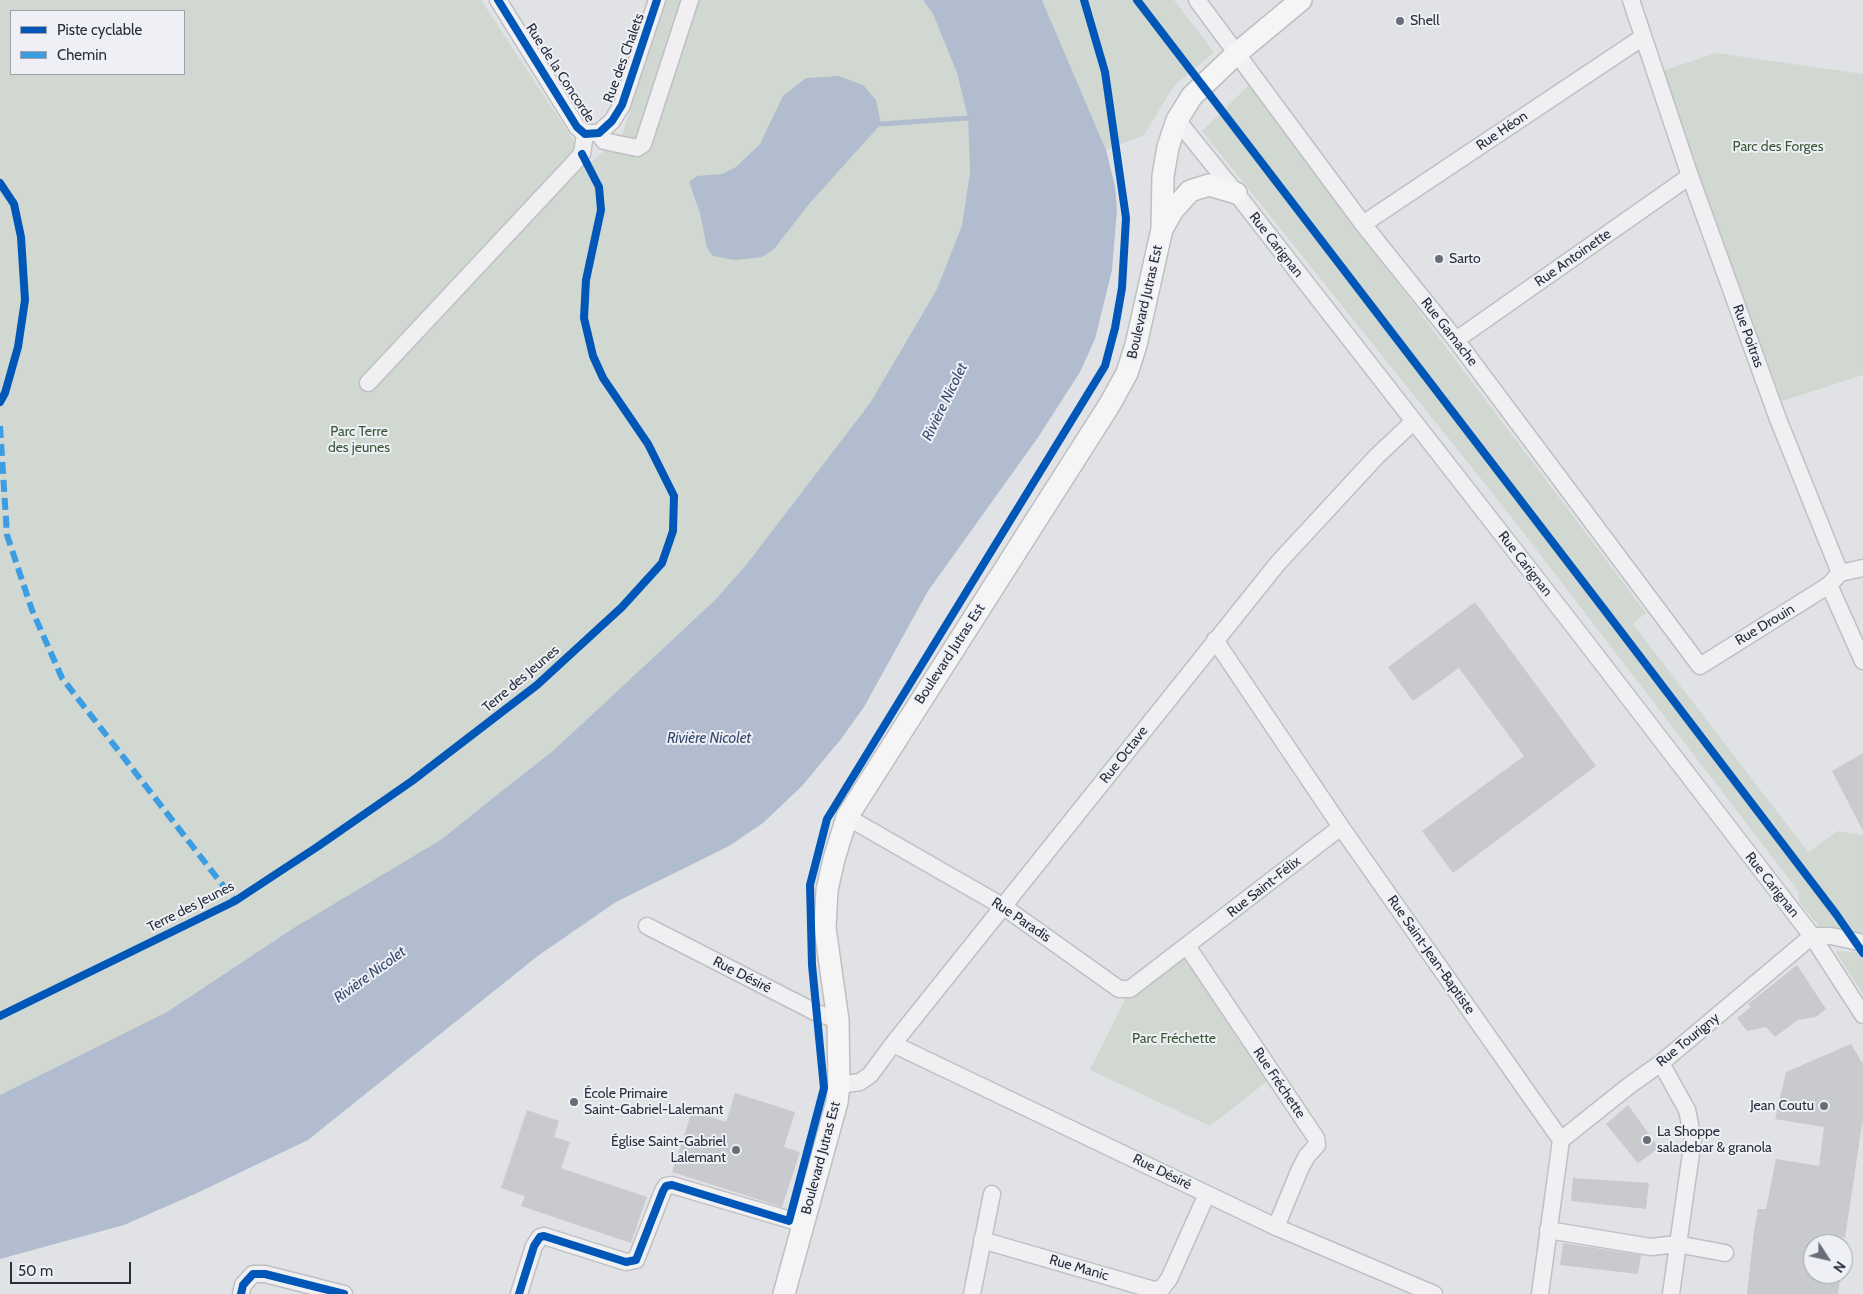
<!DOCTYPE html>
<html>
<head>
<meta charset="utf-8">
<style>
	body { margin:0 }
	#map { position:relative; width:1863px; height:1294px; overflow:hidden; background:#e1e2e5; font-family:Cabin,sans-serif }
	canvas { display:block }
	.legend { position:absolute; left:10px; top:10px; width:175px; height:65px; box-sizing:border-box; background:#eef0f5; border:1px solid #9fa2ab; margin:0; padding:6px 9px; list-style:none; font-size:15px; color:#292e3d }
	.legend li { display:flex; align-items:center; gap:10px; height:25px }
	.legend b { width:25px; border:1px solid #9fa2ab }
	.north { position:absolute; left:1803px; top:1234px; width:50px; height:50px; box-sizing:border-box; background:#eef0f5; border:1px solid #9fa2ab; border-radius:50%; rotate:125deg; font-size:14px; font-weight:700; line-height:20px; text-align:center; color:#292e3d }
	.north::after { content:''; display:block; margin:auto; width:18px; height:22px; background:#696d78; clip-path:polygon(50% 0,100% 100%,50% 72%,0 100%) }
	.scale { position:absolute; left:10px; top:1262px; width:121px; height:22px; box-sizing:border-box; border:2px solid #292e3d; border-top:0; padding-left:6px; font-size:15px; line-height:18px; white-space:nowrap; color:#292e3d; -webkit-text-stroke:4px #eef0f5; paint-order:stroke }
</style>
</head>
<body>
<div id="map">
<canvas width="1863" height="1294"></canvas>
<ul class="legend">
<li><b style="height:6px;background:#0057b8"></b>Piste cyclable</li>
<li><b style="height:6px;background:#3d9de3"></b>Chemin</li>
</ul>
<div class="north">N</div>
<div class="scale">50 m</div>
</div>
<script>
const g = document.querySelector('canvas').getContext('2d');
g.lineJoin = 'round';
function fillPath(path, color) { g.fillStyle = color; g.fill(path, 'evenodd'); }
const toPath = rows => new Path2D(rows.map(r => 'M' + r).join(''));
function strokePath(path, color, width, dash) { g.strokeStyle = color; g.lineWidth = width; g.lineCap = dash ? 'butt' : 'round'; g.setLineDash(dash || []); g.stroke(path); }
function label(font, color, halo, rows, align = 'center') {
  g.font = font + ' Cabin,sans-serif'; g.lineWidth = 4; g.setLineDash([]); g.textBaseline = 'middle'; g.strokeStyle = halo; g.fillStyle = color; for (const [text, x, y, turn = 0] of rows) {
    g.save(); g.translate(x, y); g.rotate((+turn || 0) * Math.PI / 180); g.textAlign = isNaN(turn) ? turn : align; if (halo) g.strokeText(text, 0, 0); g.fillText(text, 0, 0); g.restore();
  }
}
fillPath(toPath([
	[0,0,481,0,589,164,622,135,665,0,923,0,933,14,957,73,968,118,970,172,962,225,937,289,870,403,746,565,715,600,554,750,442,839,292,929,167,1012,0,1095],
	[11,11,184,11,184,74,11,74],
	[1042,0,1174,0,1214,52,1174,86,1144,135,1106,150],
	[1716,53,1863,74,1863,375,1782,401,1659,72],
	[1249,85,1646,613,1633,624,1808,852,1838,831,1863,835,1863,934,1819,926,1799,902,1799,892,1506,510,1202,131],
	[1187,946,1274,1076,1210,1126,1090,1070,1130,989],
	[1835,951,1863,952,1863,994]
]), '#d0d8d1');
fillPath(toPath([
	[923,0,1042,0,1106,150,1115,186,1117,210,1112,270,1095,339,1080,372,1039,436,928,591,864,707,841,739,802,786,763,823,729,846,616,902,539,955,308,1140,197,1193,124,1225,0,1259,0,1095,167,1012,292,929,442,839,498,794,554,750,715,600,746,565,870,403,937,289,962,225,970,172,968,118,957,73,933,14],
	[839,76,863,85,876,100,881,124,809,204,774,249,762,257,735,260,713,256,707,248,700,213,689,182,697,176,722,174,736,167,760,144,783,96,806,78]
]), '#b1bccf');
strokePath(toPath([
	[881,124,968,118]
]), '#b1bccf', 5);
fillPath(toPath([
	[1475,602,1596,766,1453,873,1422,831,1524,756,1459,668,1413,701,1388,667],
	[1863,753,1863,831,1832,771],
	[1797,965,1826,1009,1816,1017,1798,1020,1775,1037,1766,1027,1747,1031,1737,1018,1751,1007,1748,1004],
	[1851,1044,1863,1064,1863,1118,1845,1238,1840,1237,1839,1244,1813,1244,1813,1274,1841,1274,1838,1294,1747,1294,1754,1231,1758,1209,1766,1209,1776,1159,1819,1166,1824,1127,1775,1119,1786,1072],
	[735,1093,795,1112,784,1147,800,1152,782,1207,672,1172,692,1111,726,1122],
	[1628,1105,1659,1148,1638,1163,1606,1124],
	[527,1110,559,1121,554,1137,570,1142,561,1168,647,1197,631,1243,521,1206,525,1196,501,1188],
	[1573,1178,1649,1183,1646,1209,1571,1201],
	[1563,1243,1641,1255,1638,1274,1560,1265]
]), '#c9cacd');
const minor = toPath([
	[498,0,577,127,585,134],
	[1197,0,1363,224,1456,340,1700,666,1829,585],
	[1631,0,1690,176,1778,419,1840,573,1829,585,1863,661],
	[1177,120,1236,193,1575,628,1812,936,1863,1015],
	[588,133,599,133,612,121,622,105,657,0],
	[599,133,604,141,637,148,643,144,690,0],
	[1363,224,1643,37],
	[1456,340,1690,176],
	[368,383,572,165,582,154,585,134],
	[1840,573,1863,568],
	[1215,640,1341,827,1561,1140,1540,1294],
	[847,817,1004,907,1119,989,1130,989,1341,827],
	[647,926,817,1013,838,1020],
	[1812,936,1831,936,1863,943],
	[1187,946,1316,1138,1317,1145,1307,1156,1300,1169,1276,1227],
	[893,1044,1276,1227,1434,1294],
	[1661,1063,1687,1110,1693,1139,1671,1294],
	[839,1085,860,1082,870,1075,893,1044,1278,563,1377,456,1413,422],
	[1561,1140,1630,1085,1661,1063,1812,936],
	[1548,1230,1651,1247,1677,1244,1725,1253],
	[982,1240,1154,1290,1162,1288,1169,1279,1207,1194],
	[241,1294,243,1285,253,1274,265,1274,344,1294],
	[519,1294,534,1246,540,1237,544,1236,626,1262,636,1260,663,1191,666,1186,672,1185,804,1224],
	[972,1294,992,1194]
]);
const major = toPath([
	[1162,229,1173,210,1190,191,1209,185,1236,193],
	[784,1294,837,1102,839,1085,838,1020,825,928,827,890,834,859,847,817,1110,404,1127,373,1136,345,1162,229,1163,176,1168,147,1177,120,1192,96,1236,54,1301,0]
]);
strokePath(minor, '#bfc0c3', 19);
strokePath(major, '#bdbfc3', 24);
strokePath(minor, '#f0f0f2', 16);
strokePath(major, '#f5f5f6', 21);
strokePath(toPath([
	[0,426,7,535,32,610,62,678,235,901]
]), '#3d9de3', 6, [12, 6]);
strokePath(toPath([
	[498,0,577,127,585,134,599,133,612,121,622,105,657,0],
	[1137,0,1603,608,1836,914,1863,953],
	[0,183,14,204,21,237,25,300,18,347,5,393,0,402],
	[0,1016,235,901,317,847,412,781,537,685,622,607,662,563,673,531,674,496,648,444,603,378,593,356,584,318,586,280,601,210,599,187,582,154],
	[241,1294,243,1285,253,1274,265,1274,344,1294],
	[519,1294,534,1246,540,1237,544,1236,626,1262,636,1260,663,1191,666,1186,672,1185,789,1221,824,1088,812,965,810,885,827,819,1105,366,1115,328,1122,288,1126,218,1105,72,1084,0]
]), '#0057b8', 8);
for (const [x, y, r, color] of [
	[1400,21,5,"#696d78"],
	[1439,259,5,"#696d78"],
	[574,1102,5,"#696d78"],
	[1824,1106,5,"#696d78"],
	[1647,1140,5,"#696d78"],
	[736,1150,5,"#696d78"]
]) { const dot = new Path2D(); dot.arc(x, y, r, 0, 2 * Math.PI); g.fillStyle = color; g.fill(dot); strokePath(dot, '#eef0f5', 2); }
label('14px', '#292e3d', '#eef0f5', [
	["Shell",1410,21],
	["Sarto",1449,259],
	["École Primaire",584,1094],
	["Saint-Gabriel-Lalemant",584,1110],
	["Jean Coutu",1814,1106,"right"],
	["La Shoppe",1657,1132],
	["saladebar & granola",1657,1148],
	["Église Saint-Gabriel",726,1142,"right"],
	["Lalemant",726,1158,"right"]
], 'left');
label('14px', '#292e3d', '#eef0f5', [
	["Rue des Chalets",624,58,-70],
	["Rue de la Concorde",560,73,57],
	["Rue Héon",1502,131,-34],
	["Rue Carignan",1276,245,52],
	["Rue Antoinette",1573,258,-35],
	["Boulevard Jutras Est",1145,302,-77],
	["Rue Gamache",1449,332,52],
	["Rue Poitras",1748,336,70],
	["Rue Carignan",1525,564,52],
	["Rue Drouin",1765,625,-31],
	["Boulevard Jutras Est",950,654,-57],
	["Terre des Jeunes",521,679,-40],
	["Rue Octave",1124,755,-52],
	["Rue Carignan",1772,885,52],
	["Rue Saint-Félix",1264,887,-38],
	["Terre des Jeunes",191,907,-27],
	["Rue Paradis",1021,920,34],
	["Rue Saint-Jean-Baptiste",1431,955,55],
	["Rue Désiré",742,975,27],
	["Rue Tourigny",1688,1040,-39],
	["Rue Fréchette",1279,1083,56],
	["Boulevard Jutras Est",821,1158,-75],
	["Rue Désiré",1162,1172,26],
	["Rue Manic",1079,1268,16]
]);
label('14px', '#3a5837', '#eef0f5', [
	["Parc des Forges",1778,147],
	["Parc Terre",359,432],
	["des jeunes",359,448],
	["Parc Fréchette",1174,1039]
]);
label('italic 15px', '#364a6e', '#eef0f5', [
	["Rivière Nicolet",945,402,-64],
	["Rivière Nicolet",709,739],
	["Rivière Nicolet",370,975,-36]
]);
</script>
</body>
</html>
